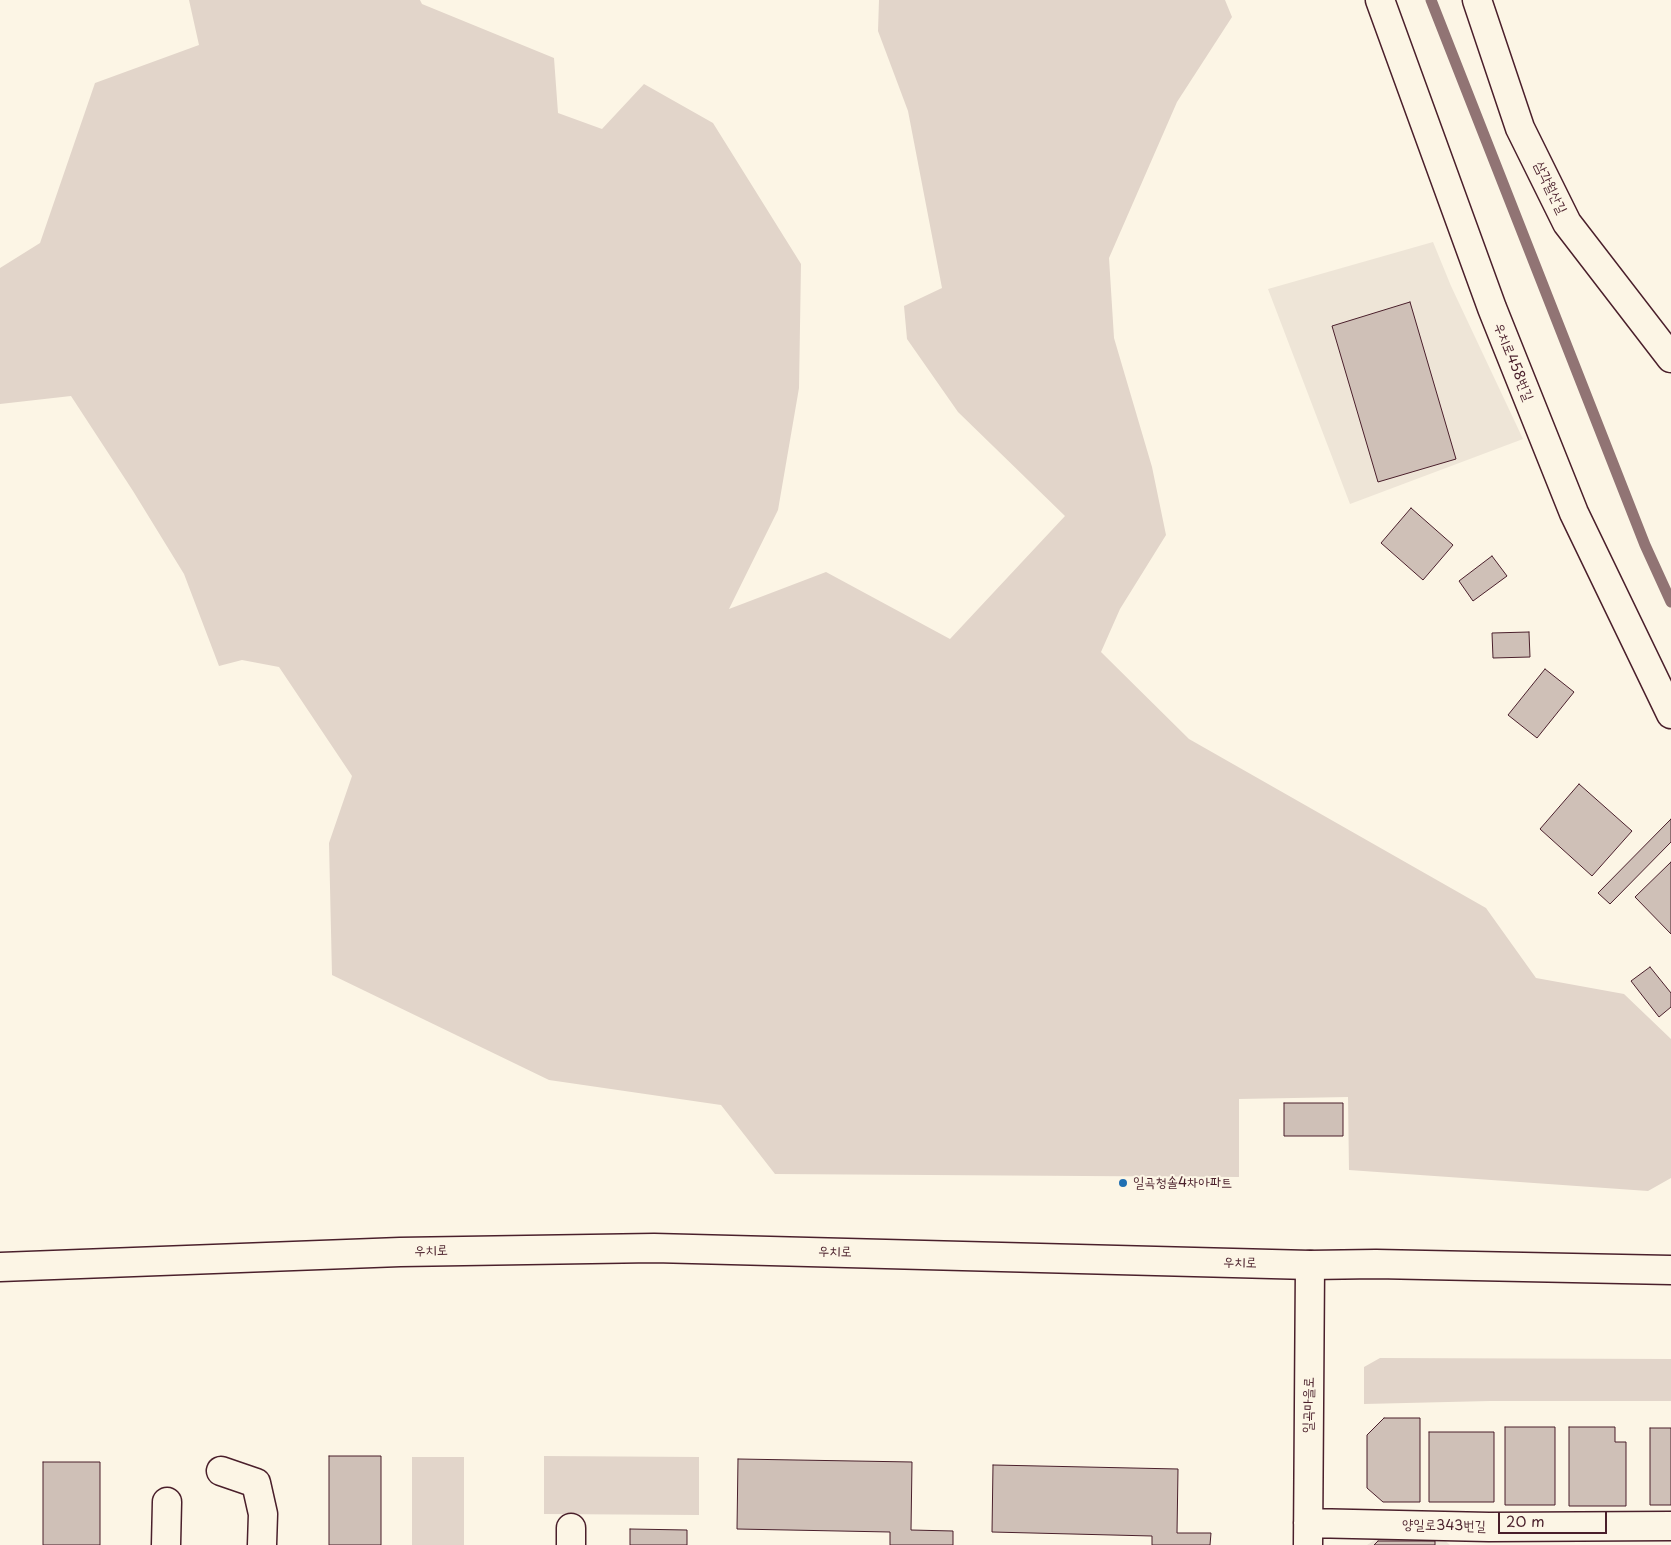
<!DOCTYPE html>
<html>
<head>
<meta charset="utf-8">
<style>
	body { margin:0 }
	#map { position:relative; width:1671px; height:1545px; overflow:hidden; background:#fcf5e5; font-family:"Playpen Sans",sans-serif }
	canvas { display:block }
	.scale { position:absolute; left:1498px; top:1512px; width:109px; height:22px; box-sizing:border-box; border:2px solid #4a1f2b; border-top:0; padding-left:6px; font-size:15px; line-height:18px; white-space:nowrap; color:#4a1f2b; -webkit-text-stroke:4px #fcf5e5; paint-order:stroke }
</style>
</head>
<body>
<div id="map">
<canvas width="1671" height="1545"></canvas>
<div class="scale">20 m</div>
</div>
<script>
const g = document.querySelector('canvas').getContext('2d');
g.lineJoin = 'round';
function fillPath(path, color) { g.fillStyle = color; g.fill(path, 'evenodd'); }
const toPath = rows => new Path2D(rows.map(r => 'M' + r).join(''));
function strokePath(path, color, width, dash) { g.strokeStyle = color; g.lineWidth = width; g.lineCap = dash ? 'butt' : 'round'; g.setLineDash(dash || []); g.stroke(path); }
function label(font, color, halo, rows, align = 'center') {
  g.font = font + ' "Playpen Sans","Poor Story",sans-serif'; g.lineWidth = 4; g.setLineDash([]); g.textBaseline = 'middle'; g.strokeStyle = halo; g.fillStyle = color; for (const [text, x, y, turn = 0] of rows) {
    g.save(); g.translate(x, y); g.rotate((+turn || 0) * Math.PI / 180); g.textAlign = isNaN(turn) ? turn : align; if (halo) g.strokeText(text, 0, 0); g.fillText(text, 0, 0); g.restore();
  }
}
fillPath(toPath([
	[1433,242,1451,286,1523,439,1350,504,1268,289],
	[1381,1536,1441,1537,1450,1545,1367,1545]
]), '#eee5d7');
fillPath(toPath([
	[189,0,420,0,422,4,554,58,558,113,602,129,644,84,713,123,801,264,799,388,778,510,729,609,826,572,950,639,1065,516,958,412,907,339,904,306,942,288,908,111,878,31,879,0,1225,0,1232,17,1177,102,1109,258,1114,338,1152,467,1166,535,1120,609,1101,652,1189,739,1486,908,1536,978,1624,994,1671,1039,1671,1178,1648,1191,1349,1170,1348,1097,1239,1099,1239,1177,775,1174,721,1105,549,1080,332,975,329,843,352,776,279,667,242,660,219,666,184,574,133,491,71,396,0,404,0,268,40,243,95,83,199,45],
	[1380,1358,1671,1359,1671,1401,1490,1401,1364,1404,1364,1367],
	[544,1456,699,1457,699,1515,544,1514],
	[412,1457,464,1457,464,1545,412,1545]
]), '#e2d5ca');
strokePath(toPath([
	[1431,0,1645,545,1671,602]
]), '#917474', 11);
const building = toPath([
	[1410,302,1456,459,1378,482,1332,326,1410,302],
	[1411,508,1453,545,1423,580,1381,543,1411,508],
	[1492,556,1507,576,1473,601,1459,581,1492,556],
	[1529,632,1530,657,1493,658,1492,633,1529,632],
	[1545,669,1574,692,1537,738,1508,715,1545,669],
	[1579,784,1632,831,1592,876,1540,829,1579,784],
	[1671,819,1671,842,1610,904,1598,893,1671,819],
	[1671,862,1671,934,1635,897,1671,862],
	[1650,967,1671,993,1671,1007,1659,1017,1631,981,1650,967],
	[1284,1103,1343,1103,1343,1136,1284,1136,1284,1103],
	[1384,1418,1420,1418,1420,1502,1383,1502,1367,1488,1367,1435,1384,1418],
	[1505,1427,1555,1427,1555,1505,1505,1505,1505,1427],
	[1569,1427,1615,1427,1615,1442,1626,1442,1626,1506,1569,1506,1569,1427],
	[1650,1428,1671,1428,1671,1505,1650,1505,1650,1428],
	[1429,1432,1494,1432,1494,1502,1429,1502,1429,1432],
	[329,1456,381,1456,381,1545,329,1545,329,1456],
	[738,1459,912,1462,911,1530,953,1531,953,1545,890,1545,890,1532,737,1529,738,1459],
	[43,1462,100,1462,100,1545,43,1545,43,1462],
	[993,1465,1178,1469,1177,1533,1211,1533,1210,1545,1152,1545,1152,1536,992,1532,993,1465],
	[630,1529,687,1530,687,1545,630,1545,630,1529],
	[1378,1541,1435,1541,1435,1545,1374,1545,1378,1541]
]);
fillPath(building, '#cfc0b7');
strokePath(building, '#4a1f2b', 1);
const minor = toPath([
	[1380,0,1492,308,1574,513,1671,714],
	[1477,0,1520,128,1567,223,1671,358],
	[221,1471,256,1483,263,1514,262,1545],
	[1308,1523,1489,1527,1671,1526],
	[166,1545,167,1502],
	[571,1545,571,1528],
	[1308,1545,1310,1265]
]);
const major = toPath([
	[0,1267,400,1252,654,1248,1310,1265,1376,1264,1671,1270]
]);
strokePath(minor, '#4a1f2b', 31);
strokePath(major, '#4a1f2b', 31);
strokePath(minor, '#fcf5e5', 28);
strokePath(major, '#fcf5e5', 28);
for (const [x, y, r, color] of [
	[1123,1183,5,"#1f6fb2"]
]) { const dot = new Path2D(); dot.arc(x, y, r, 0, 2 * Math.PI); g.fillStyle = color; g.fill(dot); strokePath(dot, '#fcf5e5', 2); }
label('14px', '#4a1f2b', '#fcf5e5', [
	["삼각월산길",1550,188,64],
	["우치로458번길",1513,362,68],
	["우치로",431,1251,-1],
	["우치로",835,1252,1],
	["우치로",1240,1263,1],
	["일곡마을로",1309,1405,-89],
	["양일로343번길",1444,1526,1]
]);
label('14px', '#4a1f2b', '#fcf5e5', [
	["일곡청솔4차아파트",1133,1183]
], 'left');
</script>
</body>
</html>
